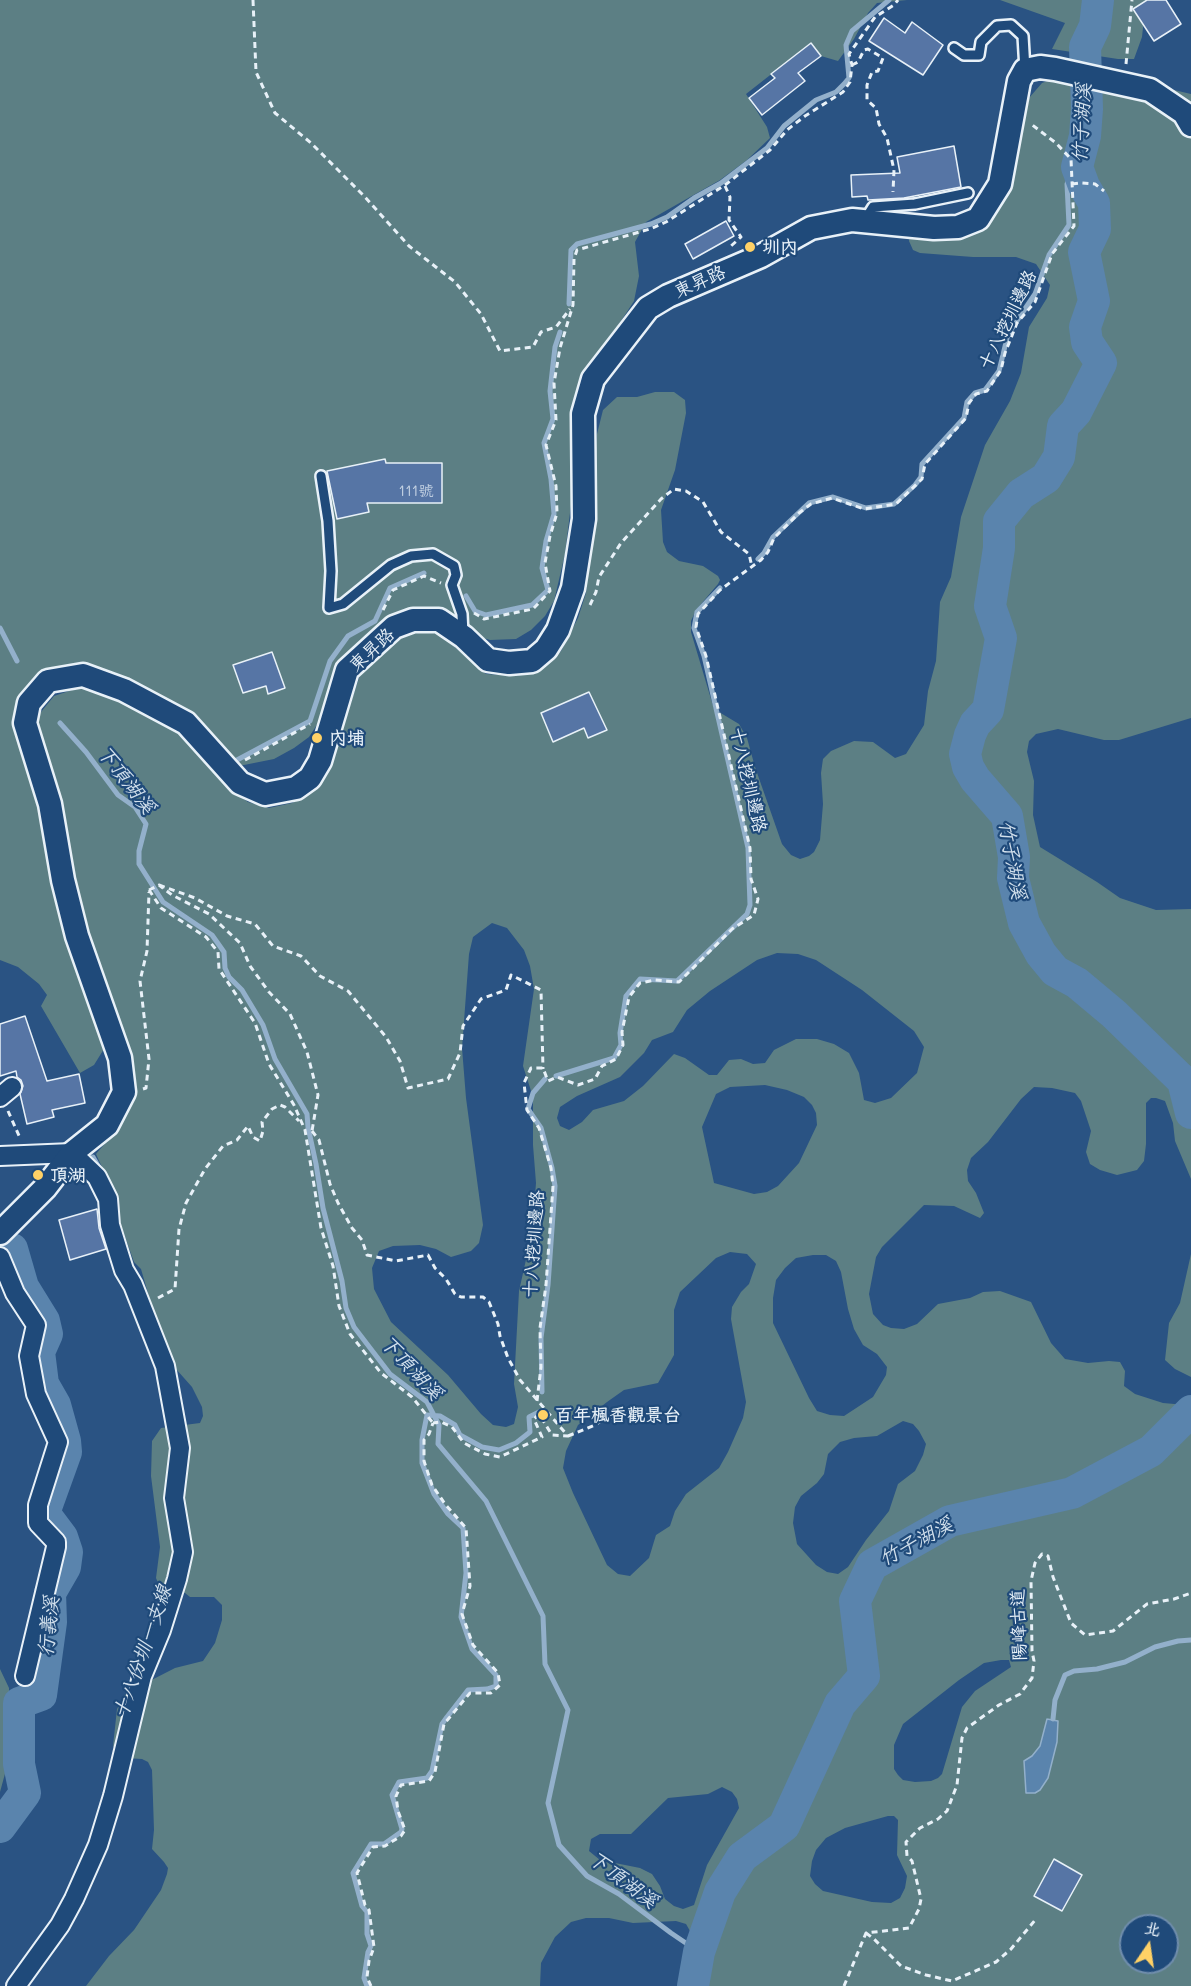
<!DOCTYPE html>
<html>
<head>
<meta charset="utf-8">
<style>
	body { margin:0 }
	#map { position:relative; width:1191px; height:1986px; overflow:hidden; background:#2a5383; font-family:Mali,"LXGW WenKai TC",sans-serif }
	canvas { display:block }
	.north { position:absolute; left:1119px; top:1914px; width:60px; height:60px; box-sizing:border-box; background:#1f4a7a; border:2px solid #6f8dac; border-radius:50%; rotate:13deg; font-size:16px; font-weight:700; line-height:24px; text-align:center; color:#e8f1f8 }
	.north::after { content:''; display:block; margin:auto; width:21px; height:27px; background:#ffd166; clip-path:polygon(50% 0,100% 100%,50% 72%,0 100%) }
</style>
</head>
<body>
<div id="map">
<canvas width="1191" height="1986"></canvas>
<div class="north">北</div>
</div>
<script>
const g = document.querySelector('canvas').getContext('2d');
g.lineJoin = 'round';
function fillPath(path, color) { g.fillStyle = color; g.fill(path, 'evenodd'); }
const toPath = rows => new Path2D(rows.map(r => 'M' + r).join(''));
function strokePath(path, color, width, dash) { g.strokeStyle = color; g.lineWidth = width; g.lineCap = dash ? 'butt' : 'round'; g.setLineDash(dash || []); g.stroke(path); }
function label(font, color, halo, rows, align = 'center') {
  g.font = font + ' Mali,"LXGW WenKai TC",sans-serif'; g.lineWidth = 4.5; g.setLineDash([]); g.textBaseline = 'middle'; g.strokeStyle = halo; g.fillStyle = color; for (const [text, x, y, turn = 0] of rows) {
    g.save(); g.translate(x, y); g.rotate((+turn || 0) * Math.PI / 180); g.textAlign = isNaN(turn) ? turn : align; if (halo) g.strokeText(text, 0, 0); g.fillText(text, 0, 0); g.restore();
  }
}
fillPath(toPath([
	[0,0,907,0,877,3,868,13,854,39,838,61,821,56,811,43,746,94,767,127,770,138,747,160,720,180,646,222,635,242,639,276,634,301,587,373,565,554,554,601,545,616,531,630,516,639,490,640,471,634,430,609,418,608,405,613,324,714,309,737,294,748,274,759,244,765,237,766,101,675,27,693,107,1044,94,1065,80,1073,41,1006,47,995,39,984,18,967,0,960],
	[1000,0,1146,0,1142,37,1134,59,1118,59,1052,49,1065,23],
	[1050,80,1074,80,1145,92,1174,90,1191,94,1191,718,1119,740,1104,740,1058,729,1036,734,1029,741,1027,752,1034,781,1033,815,1040,847,1097,882,1120,898,1156,910,1191,909,1191,1179,1175,1141,1173,1123,1165,1101,1156,1098,1151,1098,1146,1103,1146,1144,1144,1161,1137,1170,1117,1175,1100,1170,1090,1164,1086,1152,1091,1131,1081,1101,1075,1093,1052,1088,1034,1087,1021,1099,988,1142,971,1158,967,1170,968,1181,976,1193,984,1213,980,1218,954,1206,924,1205,882,1247,876,1257,869,1294,873,1314,883,1325,891,1328,904,1329,917,1324,938,1304,970,1298,983,1292,1000,1291,1031,1302,1051,1343,1065,1359,1088,1363,1109,1361,1120,1362,1125,1371,1124,1386,1135,1394,1163,1403,1186,1405,1191,1398,1191,1986,680,1986,690,1931,686,1924,676,1921,633,1923,609,1918,586,1918,571,1922,555,1937,541,1963,540,1986,86,1986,109,1956,134,1930,161,1890,167,1874,168,1868,164,1862,152,1849,154,1830,152,1770,148,1762,142,1759,125,1758,118,1755,113,1746,117,1709,125,1695,134,1689,175,1668,203,1661,215,1643,222,1620,222,1605,214,1597,190,1597,185,1593,165,1589,159,1585,156,1578,160,1547,151,1476,152,1441,161,1428,200,1423,203,1416,202,1407,192,1387,176,1369,152,1307,141,1269,134,1262,113,1203,111,1187,96,1154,119,1127,130,1101,134,1083,134,1070,79,911,37,731,37,717,54,696,78,688,133,699,192,739,223,783,248,802,269,808,292,803,310,794,321,782,332,760,360,675,382,646,398,636,421,631,440,634,486,674,517,676,547,664,561,651,578,618,586,593,593,517,593,487,597,434,603,410,617,397,637,397,655,392,674,392,685,400,686,413,675,470,661,510,663,542,667,552,679,561,703,566,718,576,720,580,718,584,696,610,691,621,691,632,714,709,739,724,747,738,755,767,782,844,791,855,800,859,809,856,814,852,820,840,823,804,821,773,823,759,831,751,854,741,873,742,895,758,906,754,924,725,928,691,936,661,940,602,951,577,961,517,985,445,1010,401,1021,373,1029,327,1047,298,1050,285,1036,264,1016,257,973,257,920,253,913,250,909,241,910,235,980,228,1000,209,1012,181,1029,98,1042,83],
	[492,923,507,928,524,950,530,966,534,989,523,1066,533,1097,533,1145,536,1183,532,1233,519,1291,514,1384,518,1407,514,1424,506,1427,493,1425,481,1414,448,1375,391,1322,374,1289,372,1268,379,1251,393,1246,420,1245,436,1249,451,1257,471,1251,479,1243,483,1225,466,1098,462,1048,469,954,473,937],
	[777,953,798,954,816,960,862,990,914,1031,924,1047,917,1073,891,1098,875,1103,864,1100,859,1073,849,1053,834,1044,817,1039,796,1039,774,1050,765,1063,753,1064,741,1059,729,1060,717,1075,709,1075,685,1058,674,1054,643,1086,624,1101,593,1110,582,1122,569,1130,560,1126,557,1118,560,1107,577,1096,620,1077,644,1053,652,1040,673,1032,687,1010,710,991,757,960],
	[765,1085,787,1090,804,1097,812,1105,816,1113,817,1125,799,1163,778,1186,767,1192,754,1194,714,1183,702,1127,716,1094,730,1087],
	[730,1252,747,1254,756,1264,749,1284,741,1292,732,1307,731,1319,746,1402,743,1418,728,1452,719,1468,686,1494,675,1511,670,1526,656,1535,649,1558,630,1576,618,1574,607,1565,573,1493,563,1468,566,1451,578,1425,607,1402,624,1390,658,1383,674,1355,674,1310,680,1292,716,1258],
	[813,1255,826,1255,836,1261,841,1272,848,1309,854,1329,863,1345,877,1354,887,1367,886,1375,873,1397,844,1416,830,1415,817,1411,809,1398,773,1323,773,1298,776,1280,785,1268,796,1258],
	[903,1421,913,1424,919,1431,926,1444,923,1455,915,1471,898,1484,889,1511,866,1540,848,1567,838,1574,827,1572,816,1565,797,1544,793,1523,795,1507,801,1496,817,1483,824,1474,828,1454,840,1442,854,1438,877,1436],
	[1001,1660,1009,1660,1011,1667,975,1691,962,1707,942,1774,938,1778,931,1781,915,1782,903,1780,898,1775,894,1769,894,1745,903,1724,959,1680,984,1663],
	[722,1787,732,1792,737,1799,739,1808,707,1865,694,1905,683,1909,674,1906,665,1899,660,1886,652,1874,640,1868,600,1860,589,1851,591,1839,600,1834,631,1834,668,1798,708,1794],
	[888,1816,894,1816,898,1820,897,1855,907,1876,905,1888,900,1898,891,1903,872,1902,823,1891,815,1884,810,1876,812,1861,816,1850,826,1838,845,1828],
	[1131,1926,1167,1926,1167,1962,1131,1962],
	[1191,1254,1191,1377,1175,1369,1165,1360,1169,1323,1180,1303],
	[0,1669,9,1688,9,1710,7,1731,9,1759,0,1792]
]), '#5c7f84');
const water = toPath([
	[1047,1719,1058,1721,1057,1742,1048,1778,1040,1790,1035,1793,1026,1793,1024,1761,1032,1756,1040,1746,1047,1719]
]);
fillPath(water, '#5a84ad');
strokePath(water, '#93b0cb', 1.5);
strokePath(toPath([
	[569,304,571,250,577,244,651,224,667,217,694,198,721,183,767,148,784,126,816,100,836,92,844,84,849,78,846,45,852,31,889,0],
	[758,559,764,553,773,537,809,503,833,497,866,508,894,504,915,485,921,477,922,464,964,418,967,402,975,393,985,390,999,371,1008,334,1035,294,1049,255,1069,225,1067,184,1071,173,1077,167],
	[466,596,475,611,486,615,532,605,548,590,542,568,546,541,554,514,551,479,544,443,553,419,550,391,555,347,560,332],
	[0,628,17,661],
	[60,723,86,752,118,795,135,807,146,824,139,851,139,864,163,902,212,935,224,952,225,968,229,977,242,990,263,1025,275,1059,307,1114,308,1127,316,1164,323,1208,342,1281,346,1308,354,1327,390,1374,427,1402,439,1425,438,1444,486,1501,543,1616,545,1664,568,1710,548,1803,559,1845,587,1876,619,1894,671,1933,699,1952],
	[237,760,310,721,330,661,348,636,375,621,390,588,424,573],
	[556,1076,614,1058,621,1045,620,1033,626,996,640,979,677,981,747,914,750,905,748,848,704,656,694,628,697,612,720,588],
	[93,1157,101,1171],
	[542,1392,541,1338,548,1285,555,1186,552,1168,541,1128,528,1109,533,1093,545,1079],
	[1053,1719,1055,1700,1065,1675,1074,1671,1097,1669,1125,1662,1155,1647,1178,1641,1191,1640],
	[367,1986,364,1978,368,1952,371,1946,367,1934,367,1912,362,1906,353,1873,371,1844,384,1844,401,1832,402,1829,392,1795,399,1782,427,1778,432,1771,442,1724,447,1717,468,1690,487,1689,496,1686,496,1675,472,1649,461,1617,466,1573,463,1528,448,1514,434,1494,422,1463,422,1440,427,1415,440,1416,455,1425,460,1435,482,1447,499,1450,516,1443,530,1432,529,1417,539,1412]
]), '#93b0cb', 5);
strokePath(toPath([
	[1098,0,1095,26,1085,47,1087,109,1085,136,1077,167,1084,186,1094,203,1095,229,1084,252,1094,301,1085,327,1087,342,1101,363,1076,412,1063,426,1059,457,1046,478,1021,494,999,521,999,548,990,606,1001,638,988,710,975,724,970,735,965,754,968,767,975,779,1007,816,1014,857,1013,878,1024,923,1041,954,1055,971,1077,983,1114,1014,1183,1081,1191,1113],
	[0,1827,25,1793,19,1764,19,1703,41,1695,51,1622,50,1593,65,1567,67,1552,62,1537,44,1513,66,1452,65,1441,55,1405,43,1384,39,1352,47,1334,44,1321,23,1287,12,1249],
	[693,1986,699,1952,720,1892,742,1857,784,1826,840,1704,864,1676,855,1601,872,1565,950,1521,1072,1493,1151,1451,1191,1411]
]), '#5a84ad', 32);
const building = toPath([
	[1147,0,1166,0,1181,24,1154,41,1133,9,1147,0],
	[884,18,905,33,912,22,943,45,923,75,869,41,884,18],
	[811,43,821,56,798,73,805,81,762,115,749,98,775,78,771,74,811,43],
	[954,146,961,187,904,198,868,200,867,196,852,197,851,175,900,173,897,157,954,146],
	[726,221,734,236,693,259,685,244,726,221],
	[385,459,386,463,442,463,442,503,367,503,369,512,337,519,327,471,385,459],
	[272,652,285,688,268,694,266,686,243,693,233,665,272,652],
	[589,692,607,730,588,738,584,728,553,742,541,713,589,692],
	[25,1016,47,1081,79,1074,85,1103,52,1110,54,1117,27,1124,20,1094,23,1086,21,1080,17,1077,16,1071,0,1076,0,1024,25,1016],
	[97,1209,99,1228,106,1249,70,1260,59,1220,97,1209],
	[1054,1859,1082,1875,1062,1911,1034,1896,1054,1859]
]);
fillPath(building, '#5675a5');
strokePath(building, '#e8f1f8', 1.5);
const service = toPath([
	[954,48,964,55,979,55,981,42,997,26,1011,25,1023,36,1025,70],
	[865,220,873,207,915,204,968,193],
	[321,476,328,521,331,571,329,608,343,604,391,565,411,556,433,554,454,566,456,575,452,585,462,614,463,634]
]);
const minor = toPath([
	[0,1097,12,1087],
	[0,1156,72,1153,97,1177,108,1199,110,1225,124,1270,133,1285,165,1366,180,1448,174,1498,183,1552,177,1579,161,1630,142,1676,113,1796,98,1845,74,1899,60,1925,16,1986],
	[0,1257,15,1293,36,1325,29,1356,36,1394,58,1442,38,1505,38,1523,56,1542,56,1547,25,1676]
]);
const tertiary = toPath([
	[0,1233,45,1188,72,1153,107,1125,124,1092,120,1058,77,936,63,880,50,804,25,723,29,703,48,681,83,675,124,690,186,723,240,783,265,794,296,788,310,778,320,761,347,670,394,627,413,620,439,620,464,637,488,660,509,663,532,661,546,649,558,630,573,588,584,519,583,414,593,379,648,308,668,296,761,256,811,228,852,220,934,228,958,227,978,219,1000,184,1019,81,1025,70,1040,67,1055,69,1150,90,1184,113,1191,125]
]);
strokePath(service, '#e8f1f8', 14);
strokePath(minor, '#e8f1f8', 22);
strokePath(tertiary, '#e8f1f8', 27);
strokePath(toPath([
	[253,0,256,72,275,113,311,143,364,196,409,246,455,282,481,314,500,351,533,347,541,332,556,327,570,309],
	[1126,64,1132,0],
	[852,65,858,62,864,50,868,49,883,58,878,71,872,72,867,85,867,100,876,108,879,124,887,138,894,170,893,192],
	[1072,184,1081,183,1095,184,1104,191],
	[725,186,730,197,729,220,741,237,731,246],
	[590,605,596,592,599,577,621,543,661,499,674,489,686,491,703,502,721,532,749,554,752,567],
	[383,610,393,590,424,576,441,583],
	[474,613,484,619,533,609,550,591,545,563,550,536,557,513,556,486,546,445,556,420,554,383,560,348,573,305,574,259,577,250,650,229,666,222,725,185,770,150,787,130,805,116,843,92,850,82,852,65,849,54,875,17,894,5,898,0],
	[245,760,310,724],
	[159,885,195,898,227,916,255,924,273,946,301,956,320,976,348,991,386,1037,400,1061,408,1088,448,1079,460,1053,463,1026,481,999,506,990,511,975,541,990,543,1069],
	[149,890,161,908,206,937,218,952,219,969,255,1023,269,1064,294,1105,305,1130,321,1228,333,1266,339,1306,350,1334,381,1373,412,1397,433,1423],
	[149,890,159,885,172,895,209,914,240,943,250,966,269,992,290,1014,307,1052,318,1095,312,1131],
	[143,1089,146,1088,149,1059,140,981,147,951,149,892],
	[8,1111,20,1138],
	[312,1131,319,1140,330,1184,338,1203,352,1228,362,1240,367,1255,396,1261,428,1255,435,1268,446,1279,455,1294,461,1297,483,1297,489,1302,498,1324,500,1336,508,1358,520,1380,568,1436,552,1435,539,1414,534,1419,542,1437,500,1457,485,1454,464,1443,452,1427,441,1422,433,1423],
	[158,1298,175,1289,179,1229,186,1203,205,1169,223,1146,237,1140,248,1126,253,1137,260,1141,263,1131,262,1122,272,1109,280,1105,285,1107,299,1121],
	[537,1401,541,1367,540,1328,546,1285,553,1186,551,1168,539,1128,527,1110,524,1083,531,1068,543,1068,548,1081,557,1077,578,1085,595,1079,602,1066,616,1059,623,1045,622,1032,629,997,640,983,655,980,679,982,732,929,754,915,758,899,751,879,750,848,706,656,696,627,698,614,720,590,761,560,768,552,774,538,799,513,811,504,832,498,864,509,896,504,922,479,925,464,966,418,969,403,976,394,987,391,1001,370,1005,353,1017,323,1035,302,1052,254,1074,226,1071,159,1056,143,1031,124],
	[568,1436,595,1425,604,1419,629,1412],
	[866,1933,874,1939,901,1966,926,1975,952,1981,996,1962,1011,1949,1036,1919],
	[371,1986,367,1977,369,1961,374,1947,369,1910,365,1905,357,1873,373,1847,385,1846,401,1836,405,1830,398,1811,396,1796,401,1785,429,1781,435,1772,444,1724,470,1693,491,1693,500,1685,498,1673,473,1645,462,1614,470,1586,466,1528,445,1504,432,1485,424,1461,424,1440,429,1434,433,1423],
	[844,1986,866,1933,909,1928,919,1909,921,1899,912,1861,907,1856,906,1842,920,1828,938,1819,947,1811,957,1785,962,1738,967,1728,999,1705,1020,1694,1032,1678,1034,1661,1032,1651,1031,1581,1035,1563,1042,1554,1048,1556,1053,1577,1071,1623,1085,1635,1113,1631,1147,1604,1174,1599,1191,1593]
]), '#e8f1f8', 3, [6, 4.5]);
strokePath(service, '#1f4a7a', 9);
strokePath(minor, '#1f4a7a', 18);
strokePath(tertiary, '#1f4a7a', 22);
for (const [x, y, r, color] of [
	[750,247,6,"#ffd166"],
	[317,738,6,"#ffd166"],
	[38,1175,6,"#ffd166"],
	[543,1415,6,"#ffd166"]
]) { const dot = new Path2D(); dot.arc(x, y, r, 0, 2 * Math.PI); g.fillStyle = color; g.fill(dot); strokePath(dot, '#1f4a7a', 2); }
label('15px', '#c4d2e3', null, [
	["111號",416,491]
]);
label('bold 18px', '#e8f1f8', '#1f4a7a', [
	["圳內",762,247],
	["內埔",329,738],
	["頂湖",50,1175],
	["百年楓香觀景台",555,1415]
], 'left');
label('18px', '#e8f1f8', '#1f4a7a', [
	["東昇路",700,282,-24],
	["十八挖圳邊路",1008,320,-64],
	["東昇路",372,650,-43],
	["十八挖圳邊路",748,780,77],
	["十八挖圳邊路",534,1244,-86],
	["陽峰古道",1019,1625,-92]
]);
label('italic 20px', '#d3e1ed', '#1f4a7a', [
	["竹子湖溪",1082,123,-87],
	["下頂湖溪",126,780,52],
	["竹子湖溪",1012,860,80],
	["下頂湖溪",411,1368,47],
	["竹子湖溪",916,1542,-28],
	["行義溪",49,1626,-84],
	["十八份圳一支線",143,1652,-71],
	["下頂湖溪",623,1880,37]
]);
</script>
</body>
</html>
